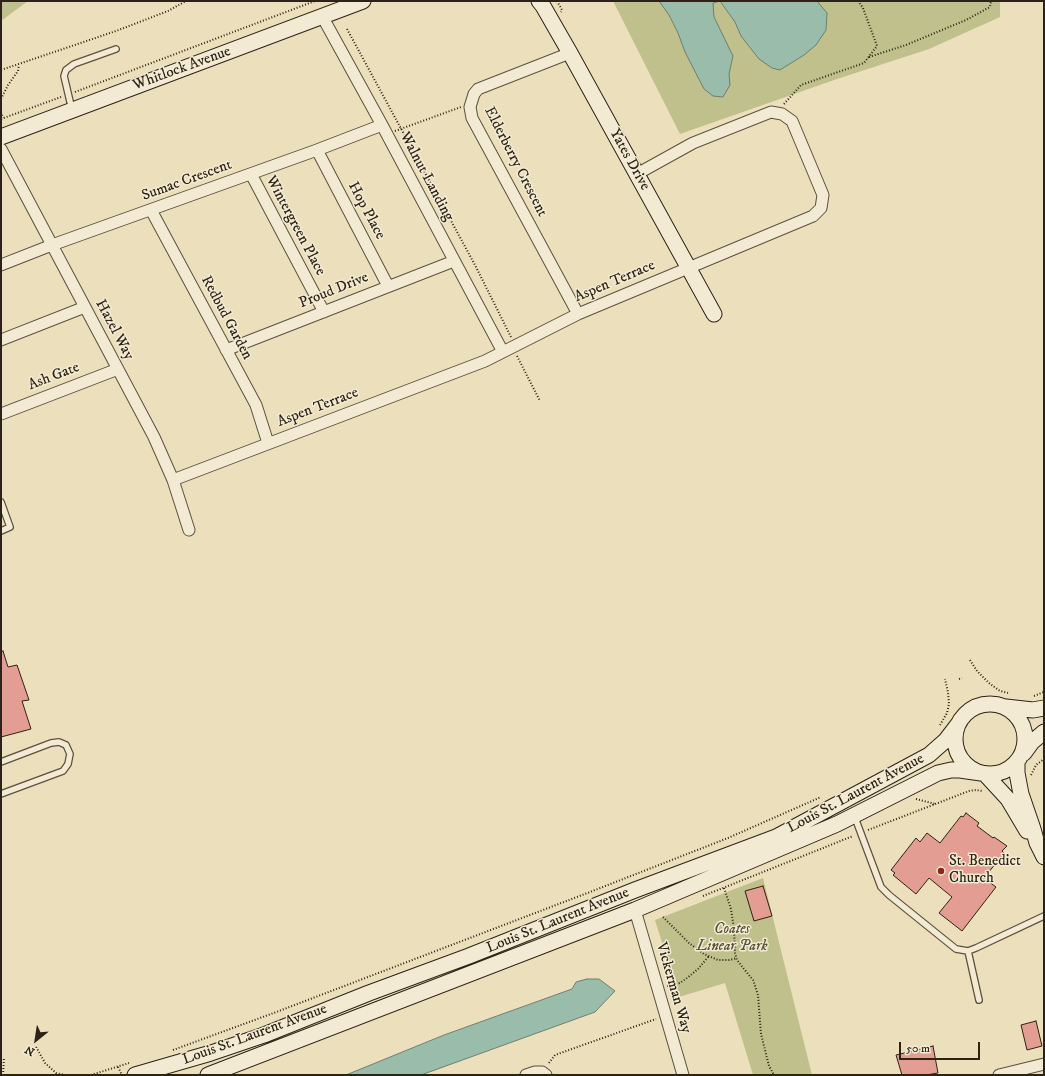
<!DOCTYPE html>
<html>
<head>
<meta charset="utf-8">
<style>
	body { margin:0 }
	#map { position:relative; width:1045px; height:1076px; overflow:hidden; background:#ecdfbc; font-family:"IM FELL DW Pica",serif }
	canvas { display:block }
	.frame { position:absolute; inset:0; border:2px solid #2c2215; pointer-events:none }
	.north { position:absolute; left:16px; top:1020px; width:40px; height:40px; -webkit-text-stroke:3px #f3ead3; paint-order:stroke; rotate:210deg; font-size:11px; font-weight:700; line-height:16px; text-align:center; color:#2c2215 }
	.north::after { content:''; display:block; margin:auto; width:14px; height:18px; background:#2c2215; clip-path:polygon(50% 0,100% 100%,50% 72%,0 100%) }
	.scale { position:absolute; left:899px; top:1042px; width:81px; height:18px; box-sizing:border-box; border:2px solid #2c2215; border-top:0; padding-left:5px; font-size:12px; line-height:14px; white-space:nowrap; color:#2c2215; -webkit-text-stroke:3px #f3ead3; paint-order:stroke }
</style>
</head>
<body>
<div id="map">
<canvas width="1045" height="1076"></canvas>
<div class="frame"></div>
<div class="north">N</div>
<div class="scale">50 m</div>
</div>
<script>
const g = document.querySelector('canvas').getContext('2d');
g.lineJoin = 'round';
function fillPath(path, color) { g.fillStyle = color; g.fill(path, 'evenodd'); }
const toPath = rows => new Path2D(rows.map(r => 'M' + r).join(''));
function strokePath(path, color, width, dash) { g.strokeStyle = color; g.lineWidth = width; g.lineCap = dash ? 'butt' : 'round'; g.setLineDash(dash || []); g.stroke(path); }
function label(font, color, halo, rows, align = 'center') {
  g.font = font + ' "IM FELL DW Pica",serif'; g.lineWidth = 3; g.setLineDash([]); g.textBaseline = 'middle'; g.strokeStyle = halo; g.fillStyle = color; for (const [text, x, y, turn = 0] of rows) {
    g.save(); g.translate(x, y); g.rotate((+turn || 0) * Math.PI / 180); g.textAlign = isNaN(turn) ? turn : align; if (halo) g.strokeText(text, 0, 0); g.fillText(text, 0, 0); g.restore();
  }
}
fillPath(toPath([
	[1,1,28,1,1,21],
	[613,1,1000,1,1000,17,929,49,837,79,680,134],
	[763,878,812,1075,753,1075,725,983,679,997,655,920]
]), '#bfc08b');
const water = toPath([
	[659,1,720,1,713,3,714,17,733,56,729,74,730,85,723,97,713,96,704,89,685,52,678,33,669,15,659,1],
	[720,1,817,1,827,13,826,30,816,45,804,55,780,70,772,68,759,59,741,36,735,22,720,1],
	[587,979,599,979,615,991,595,1012,421,1075,346,1075,444,1035,572,989,576,982,587,979]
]);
fillPath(water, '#9abdab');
strokePath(water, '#6e7f6f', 1);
const building = toPath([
	[3,651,8,667,17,665,29,700,22,701,31,729,1,737,1,652,3,651],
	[966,813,979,823,977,826,993,838,994,837,1007,846,1002,851,1004,853,984,878,996,887,962,931,939,913,952,897,929,878,916,894,893,875,895,873,891,870,916,838,920,842,927,833,940,843,961,816,963,817,966,813],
	[763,886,772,916,754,921,745,891,763,886],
	[1036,1021,1042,1046,1027,1050,1021,1025,1036,1021],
	[933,1046,938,1073,926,1075,902,1075,896,1055,933,1046]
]);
fillPath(building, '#e39d92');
strokePath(building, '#2c2215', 1);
const lane = toPath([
	[72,110,64,76,66,70,74,64,116,49],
	[1,502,10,527,1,531],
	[1,762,51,743,59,742,66,745,70,754,68,764,63,771,1,794],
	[854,815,881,887,889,895,956,949,968,951,976,948,1044,916],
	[968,951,979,1000]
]);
const street = toPath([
	[322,16,382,125,503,352],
	[570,53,478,89,474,94,470,107,472,118,578,314],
	[1,149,154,437,173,480,189,530],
	[317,150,388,286],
	[251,174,324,312],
	[151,210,256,405,268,443],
	[1,265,52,245,317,150,382,125],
	[1,340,85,307],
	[226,350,454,261],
	[1,414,118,369],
	[173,480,485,361,578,314,813,216,821,208,823,195,792,121,782,114,771,112,693,143,637,174],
	[635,910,683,1075],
	[526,1075,535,1072,542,1072,546,1075],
	[999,1075,1044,1064]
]);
const secondary = toPath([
	[539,1,543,6,570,53,714,314],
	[1,137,363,1],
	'955 739a35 35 0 1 1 70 0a35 35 0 1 1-70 0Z',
	[1006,707,1033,710,1044,708],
	[1024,753,1032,742,1044,732],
	[1017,762,1017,773,1021,794,1033,829,1037,843,1044,857],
	[985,774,1008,799,1027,831],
	[135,1075,211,1053,264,1035,369,993,469,956,635,890,776,837,929,755,946,740,959,723],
	[208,1075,635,910,837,824,938,773,951,770,960,770,981,773]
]);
strokePath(lane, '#5c513f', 8);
strokePath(street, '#5c513f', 13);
strokePath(secondary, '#2c2215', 17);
strokePath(toPath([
	[557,1,562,10,561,12],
	[347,29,475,265,511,337],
	[869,57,906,45,966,20,990,7,991,1],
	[1,70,116,31,168,11,186,1],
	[75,92,315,1],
	[1,99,8,85,18,71,19,65],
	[784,104,801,85,864,63,877,46,863,8,858,1],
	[1,112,3,118],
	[1,119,61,97],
	[395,131,461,107],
	[517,356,540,401],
	[970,660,977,671,989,683,1000,691,1008,693],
	[959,679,962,678],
	[1034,696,1044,692],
	[940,725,947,713,949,704,948,692,945,679],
	[1031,775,1036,765,1044,759],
	[916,799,935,804],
	[868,830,969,791,976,790,983,791],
	[724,888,731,909,734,929,735,953,737,960,744,969,753,980,758,995,761,1034,769,1066,774,1075],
	[703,896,853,836],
	[663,917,689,943,704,954,718,960,729,960,737,958],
	[667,986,680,983,687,978,698,969,709,956],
	[36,1047,45,1063,56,1073,65,1075],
	[173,1050,279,1011,590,892,728,838,821,797],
	[549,1063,555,1055,656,1019],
	[118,1067,122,1075],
	[3,1075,4,1057],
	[91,1075,129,1063]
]), '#2c2215', 2, [1, 2]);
strokePath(lane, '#f3ead3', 5.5);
strokePath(street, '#f3ead3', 11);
strokePath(secondary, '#f3ead3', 15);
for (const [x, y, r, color] of [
	[941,871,4,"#8f2418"]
]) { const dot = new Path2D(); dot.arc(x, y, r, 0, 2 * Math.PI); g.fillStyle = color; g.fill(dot); strokePath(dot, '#f3ead3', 1.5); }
label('15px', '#2c2215', '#f3ead3', [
	["Whitlock Avenue",182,69,-20],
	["Yates Drive",629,160,61],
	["Elderberry Crescent",515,162,63],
	["Walnut Landing",426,177,62],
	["Sumac Crescent",187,181,-20],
	["Hop Place",366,211,62],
	["Wintergreen Place",295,226,62],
	["Aspen Terrace",615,282,-23],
	["Proud Drive",334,291,-22],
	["Redbud Garden",226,318,62],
	["Hazel Way",114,330,62],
	["Ash Gate",54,377,-21],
	["Aspen Terrace",318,408,-21],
	["Louis St. Laurent Avenue",856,794,-28],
	["Louis St. Laurent Avenue",558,921,-22],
	["Vickerman Way",673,988,74],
	["Louis St. Laurent Avenue",255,1035,-20]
]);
label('15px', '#2c2215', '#f3ead3', [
	["St. Benedict",949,862],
	["Church",949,879]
], 'left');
label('italic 15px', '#585138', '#f3ead3', [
	["Coates",732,930],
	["Linear Park",732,947]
]);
</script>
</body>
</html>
